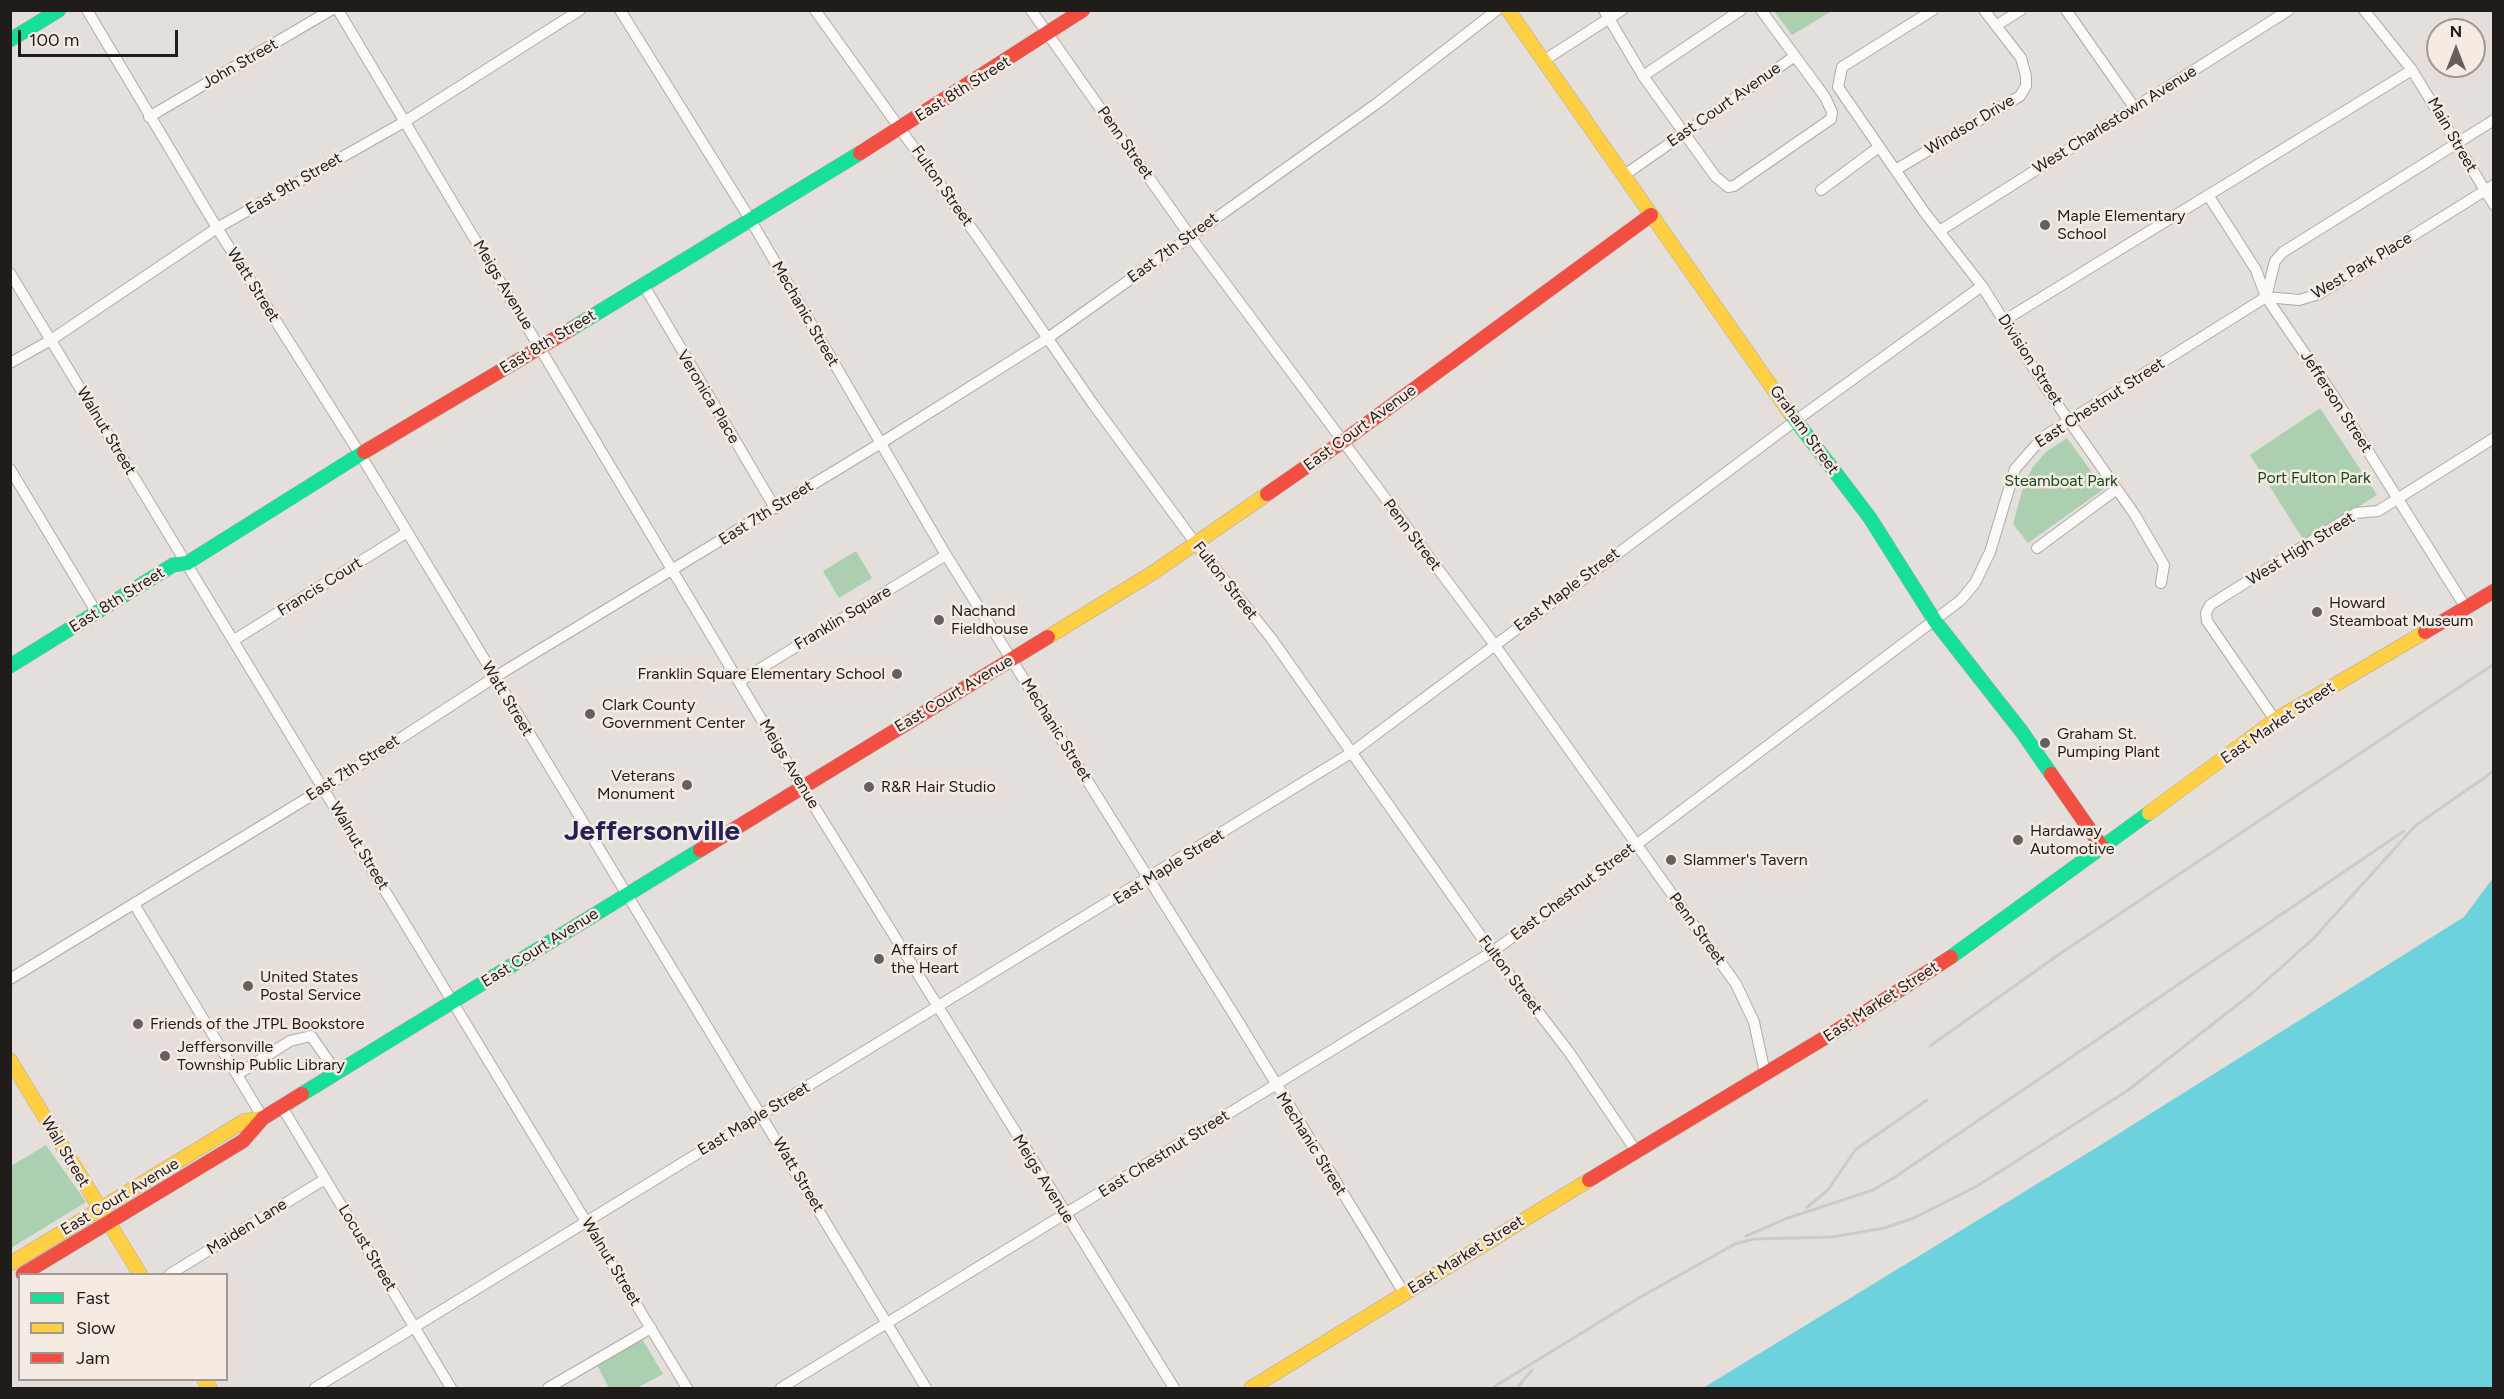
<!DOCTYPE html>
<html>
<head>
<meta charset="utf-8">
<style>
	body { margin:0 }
	#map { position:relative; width:2504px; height:1399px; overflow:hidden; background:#e4dfda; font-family:Figtree,sans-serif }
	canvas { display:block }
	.frame { position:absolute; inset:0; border:12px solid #201c19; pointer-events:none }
	.legend { position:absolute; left:18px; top:1273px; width:210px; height:108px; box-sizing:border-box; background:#f6ebe2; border:2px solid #a09892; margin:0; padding:8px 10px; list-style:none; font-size:18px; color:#201c19 }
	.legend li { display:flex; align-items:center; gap:12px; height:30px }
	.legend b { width:30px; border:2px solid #a09892 }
	.north { position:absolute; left:2426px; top:18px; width:60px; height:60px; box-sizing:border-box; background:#f6ebe2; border:2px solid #a09892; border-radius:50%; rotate:0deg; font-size:16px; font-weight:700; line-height:24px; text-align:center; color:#201c19 }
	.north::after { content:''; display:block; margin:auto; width:21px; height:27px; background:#65605d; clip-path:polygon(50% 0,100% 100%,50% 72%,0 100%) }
	.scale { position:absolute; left:18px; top:30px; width:160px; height:27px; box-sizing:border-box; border:3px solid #201c19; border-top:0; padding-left:8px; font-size:18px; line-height:21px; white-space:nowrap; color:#201c19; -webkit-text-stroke:4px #f6ebe2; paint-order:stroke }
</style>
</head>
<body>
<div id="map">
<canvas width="2504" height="1399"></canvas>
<div class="frame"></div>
<ul class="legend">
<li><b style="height:8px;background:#16e098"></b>Fast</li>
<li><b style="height:8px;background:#ffcf43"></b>Slow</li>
<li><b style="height:8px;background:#f24e42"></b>Jam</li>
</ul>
<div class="north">N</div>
<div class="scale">100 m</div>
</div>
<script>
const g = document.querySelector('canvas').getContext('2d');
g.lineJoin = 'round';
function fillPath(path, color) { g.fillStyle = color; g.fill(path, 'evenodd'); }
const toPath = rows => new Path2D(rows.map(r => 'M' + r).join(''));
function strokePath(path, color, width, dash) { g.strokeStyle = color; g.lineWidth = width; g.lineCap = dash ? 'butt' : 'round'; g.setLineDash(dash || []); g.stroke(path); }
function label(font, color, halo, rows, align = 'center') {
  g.font = font + ' Figtree,sans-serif'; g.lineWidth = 5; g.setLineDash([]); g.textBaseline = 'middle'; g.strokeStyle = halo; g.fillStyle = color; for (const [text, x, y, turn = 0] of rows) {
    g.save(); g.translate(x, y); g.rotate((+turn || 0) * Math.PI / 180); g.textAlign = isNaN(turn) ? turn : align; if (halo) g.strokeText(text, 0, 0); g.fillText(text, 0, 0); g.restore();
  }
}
fillPath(toPath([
	[1774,11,1832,11,1792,35],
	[2320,408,2377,495,2304,541,2250,455],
	[2067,438,2104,489,2028,543,2013,524,2022,491,2032,468,2046,452],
	[856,551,872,578,839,598,823,571],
	[46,1145,86,1202,11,1248,11,1166],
	[641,1337,663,1374,637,1388,609,1388,597,1365]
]), '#acd0af');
fillPath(toPath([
	[2493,878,2493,1388,1703,1388,2091,1151,2464,917]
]), '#6ed1de');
const street = toPath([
	[87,10,217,228,360,454,926,1388],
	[338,10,791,769,1174,1388],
	[620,10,750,219,946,555,1236,1018,1404,1293],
	[815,10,982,243,1093,404,1196,544,1271,638,1492,952,1569,1052,1636,1151],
	[1031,10,1190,236,1494,644,1716,956,1736,984,1754,1022,1765,1073],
	[1604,10,1643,76,1715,176,1728,187,1734,186,1831,119,1832,112,1825,97,1761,10],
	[1933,10,1842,67,1838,87,1925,213,1982,286,2046,388,2135,515,2164,565,2161,583],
	[2066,10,2134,107],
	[2364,10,2412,70,2494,205],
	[1997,25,2021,10],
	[1543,61,1622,10],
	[1643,76,1741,10],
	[149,117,331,10],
	[1897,169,2020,96,2026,86,2026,76,2021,58,1984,10],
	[1623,176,1795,56],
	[1821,190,1879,147],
	[2208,195,2256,270,2266,297,2333,395,2466,608],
	[1941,230,2289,10],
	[10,273,687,1388],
	[643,284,775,508],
	[2266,297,2275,261,2283,252,2494,120],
	[2266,297,2299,300,2319,294,2494,185],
	[2005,320,2412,70],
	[10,363,51,340,217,228,404,122,580,10],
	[10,469,97,613],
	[2037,548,2117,489],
	[234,640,406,533],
	[740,681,946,555],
	[2275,720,2207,621,2206,613,2210,605,2356,513,2378,511,2494,438],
	[134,904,263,1118],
	[10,979,324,788,495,677,881,443,1048,338,1376,104,1497,10],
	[238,1074,290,1041,311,1036,337,1073],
	[282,1107,451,1388],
	[170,1274,325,1179],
	[315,1388,1351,753,1795,421,1982,286],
	[548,1388,651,1328],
	[781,1388,1492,952,1543,915,1961,600,1975,583,1990,552,2015,469,2043,437,2266,297]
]);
const fast = toPath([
	[10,40,59,10],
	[571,329,860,153],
	[1790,413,1870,518,1935,621,2022,732,2051,774],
	[10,666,173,565,187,563,364,452],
	[1951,957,2149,813],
	[302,1094,700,850]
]);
const slow = toPath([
	[1508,10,1790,413],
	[1048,637,1154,572,1267,494],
	[2149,813,2275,720,2425,632],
	[10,1060,140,1274],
	[10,1264,244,1121,263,1118],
	[204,1380,210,1388],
	[1251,1388,1589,1180]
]);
const jam = toPath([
	[860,153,1083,10],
	[364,452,571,329],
	[1267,494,1342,442,1651,215],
	[2425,632,2494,591],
	[2051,774,2102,847],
	[700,850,1048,637],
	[1589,1180,1836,1031,1951,957],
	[23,1274,243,1141,263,1118,302,1094]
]);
strokePath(street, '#aeaaa6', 12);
strokePath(fast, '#aeaaa6', 15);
strokePath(slow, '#aeaaa6', 15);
strokePath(jam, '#aeaaa6', 15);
strokePath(street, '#fbfaf9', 10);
strokePath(fast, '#16e098', 14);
strokePath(slow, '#ffcf43', 14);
strokePath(jam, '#f24e42', 14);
strokePath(toPath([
	[1930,1046,2061,953,2494,664],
	[1806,1208,1828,1190,1855,1150,1927,1100],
	[1746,1236,1785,1219,1873,1190,1895,1177,2404,831],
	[1492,1388,1637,1299,1735,1244,1754,1239,1832,1237,1884,1228,1914,1218,1977,1186,2127,1091,2250,995,2313,939,2415,826,2494,771],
	[1517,1388,1532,1370]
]), '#cdcbca', 3);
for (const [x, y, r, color] of [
	[2045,225,6,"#65605d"],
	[2317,612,6,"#65605d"],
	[939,620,6,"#65605d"],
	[897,674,6,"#65605d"],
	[590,714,6,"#65605d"],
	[2045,743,6,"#65605d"],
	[687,785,6,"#65605d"],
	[869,787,6,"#65605d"],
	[2018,840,6,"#65605d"],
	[1671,860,6,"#65605d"],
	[879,959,6,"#65605d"],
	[248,986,6,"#65605d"],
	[138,1024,6,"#65605d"],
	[165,1056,6,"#65605d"]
]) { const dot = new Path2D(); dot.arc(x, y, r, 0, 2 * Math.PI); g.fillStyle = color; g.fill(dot); strokePath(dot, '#f6ebe2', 2); }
label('16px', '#201c19', '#f6ebe2', [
	["John Street",240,64,-30],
	["East 8th Street",963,89,-32],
	["East Court Avenue",1724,105,-35],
	["West Charlestown Avenue",2115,120,-32],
	["Windsor Drive",1970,125,-31],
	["Main Street",2452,135,60],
	["Penn Street",1125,143,55],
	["East 9th Street",294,184,-30],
	["Fulton Street",942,186,55],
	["East 7th Street",1173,248,-36],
	["West Park Place",2362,266,-31],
	["Watt Street",253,285,58],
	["Meigs Avenue",503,285,59],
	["Mechanic Street",805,314,60],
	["East 8th Street",548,342,-31],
	["Division Street",2030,360,57],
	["Veronica Place",708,397,59],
	["Jefferson Street",2336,402,57],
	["East Chestnut Street",2100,403,-33],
	["East Court Avenue",1360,428,-36],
	["Graham Street",1804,430,54],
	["Walnut Street",106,431,59],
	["East 7th Street",766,513,-32],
	["Penn Street",1412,535,53],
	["West High Street",2301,549,-32],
	["Fulton Street",1225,581,52],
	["Francis Court",320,587,-32],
	["East Maple Street",1567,590,-37],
	["East 8th Street",117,600,-32],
	["Franklin Square",843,618,-31],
	["East Court Avenue",954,694,-31],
	["Watt Street",507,699,59],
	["East Market Street",2278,723,-34],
	["Mechanic Street",1056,730,58],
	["Meigs Avenue",789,764,59],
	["East 7th Street",353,768,-33],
	["Walnut Street",359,846,59],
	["East Maple Street",1169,867,-32],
	["East Chestnut Street",1573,892,-37],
	["Penn Street",1697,929,54],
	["East Court Avenue",540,948,-32],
	["Fulton Street",1510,975,53],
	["East Market Street",1881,1002,-33],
	["East Maple Street",754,1119,-31],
	["Mechanic Street",1311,1144,58],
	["Wall Street",65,1152,59],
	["East Chestnut Street",1164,1154,-32],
	["Watt Street",798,1175,59],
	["Meigs Avenue",1043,1179,58],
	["East Court Avenue",120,1197,-31],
	["Maiden Lane",247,1227,-32],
	["Locust Street",367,1248,59],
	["East Market Street",1466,1255,-32],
	["Walnut Street",611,1262,59]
]);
label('16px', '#201c19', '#f6ebe2', [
	["Maple Elementary",2057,216],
	["School",2057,234],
	["Howard",2329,603],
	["Steamboat Museum",2329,621],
	["Nachand",951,611],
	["Fieldhouse",951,629],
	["Franklin Square Elementary School",885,674,"right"],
	["Clark County",602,705],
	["Government Center",602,723],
	["Graham St.",2057,734],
	["Pumping Plant",2057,752],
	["Veterans",675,776,"right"],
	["Monument",675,794,"right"],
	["R&R Hair Studio",881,787],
	["Hardaway",2030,831],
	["Automotive",2030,849],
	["Slammer's Tavern",1683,860],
	["Affairs of",891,950],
	["the Heart",891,968],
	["United States",260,977],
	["Postal Service",260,995],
	["Friends of the JTPL Bookstore",150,1024],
	["Jeffersonville",177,1047],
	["Township Public Library",177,1065]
], 'left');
label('16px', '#114b22', '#f6ebe2', [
	["Port Fulton Park",2314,478],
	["Steamboat Park",2061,481]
]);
label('bold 28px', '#26205a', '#f6ebe2', [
	["Jeffersonville",652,832]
]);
</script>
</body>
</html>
